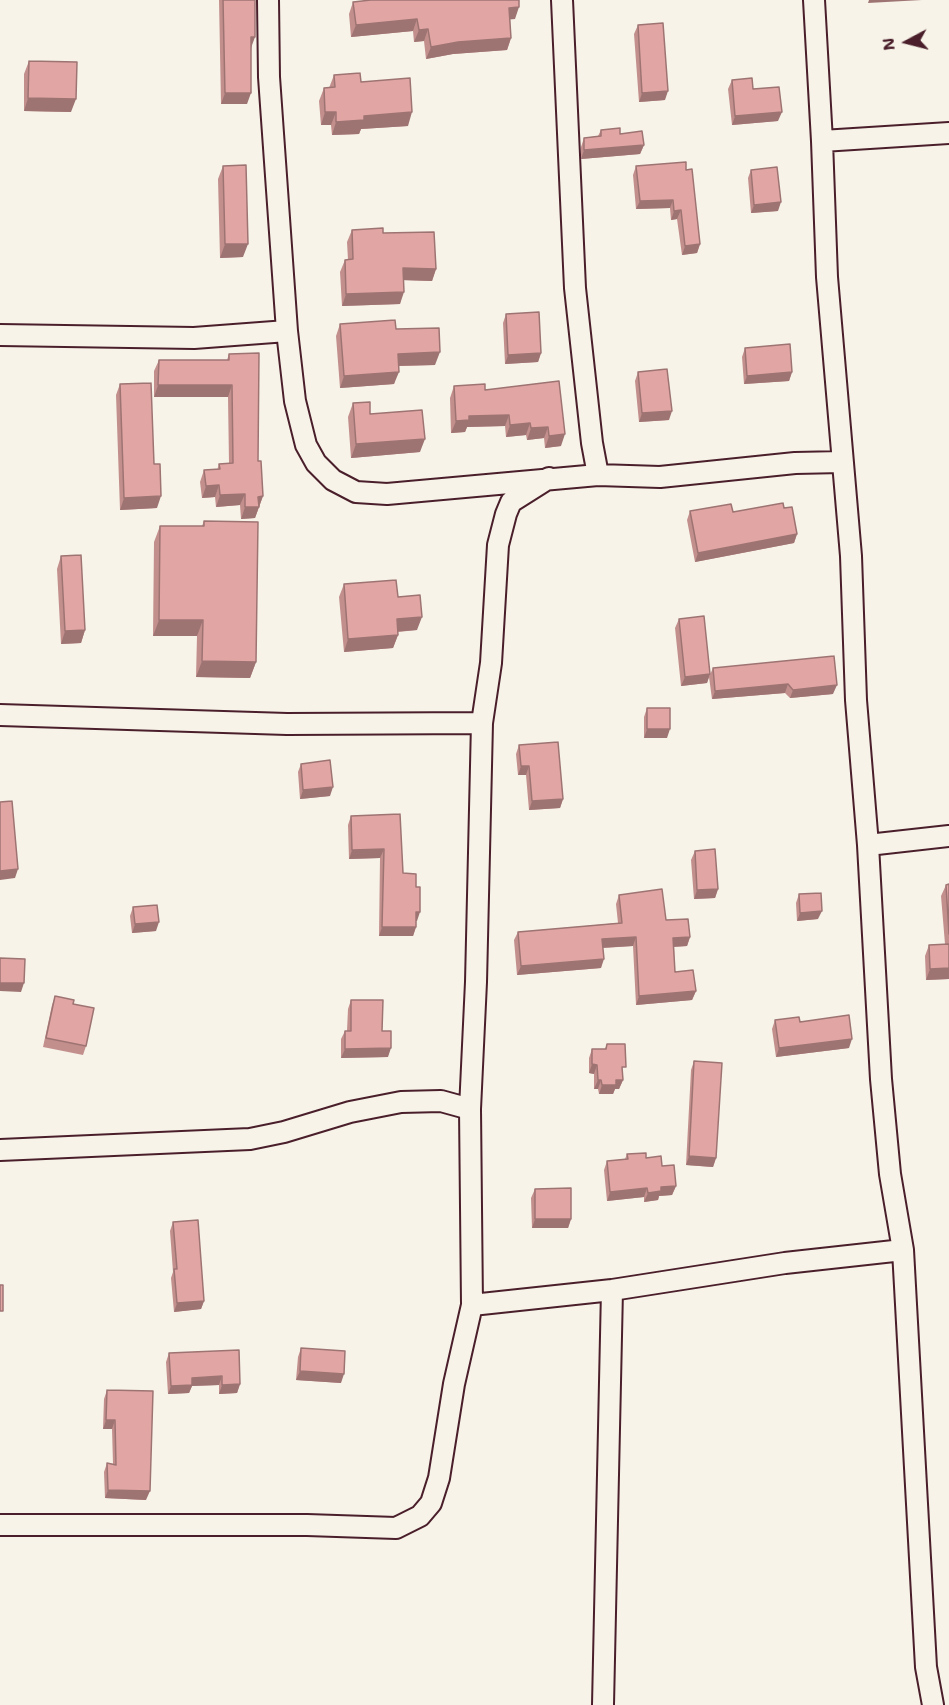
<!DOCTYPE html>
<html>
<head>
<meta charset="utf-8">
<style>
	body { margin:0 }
	#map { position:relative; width:949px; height:1705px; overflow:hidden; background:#f7f3e8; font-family:"Shantell Sans",sans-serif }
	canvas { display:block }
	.north { position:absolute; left:877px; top:12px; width:60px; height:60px; -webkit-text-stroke:4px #f7f3e8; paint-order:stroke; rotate:263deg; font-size:16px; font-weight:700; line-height:24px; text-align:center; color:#4a1f2b }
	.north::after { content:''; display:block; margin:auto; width:21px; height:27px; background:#4a1f2b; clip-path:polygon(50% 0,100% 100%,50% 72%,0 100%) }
</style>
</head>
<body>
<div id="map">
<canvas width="949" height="1705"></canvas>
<div class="north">N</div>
</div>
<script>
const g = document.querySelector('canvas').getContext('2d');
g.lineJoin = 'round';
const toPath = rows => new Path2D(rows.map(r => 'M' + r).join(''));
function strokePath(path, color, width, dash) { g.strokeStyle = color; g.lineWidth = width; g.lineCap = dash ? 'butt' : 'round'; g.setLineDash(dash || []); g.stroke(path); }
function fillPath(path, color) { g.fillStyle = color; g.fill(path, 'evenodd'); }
const minor = toPath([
	[268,0,269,77,287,331],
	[562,0,575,288,592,443,598,475],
	[814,0,822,141],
	[0,335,194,338,287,331,295,401,306,445,316,463,333,480,356,492,387,494,598,475,660,477,795,463,842,462],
	[0,715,287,724,482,723],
	[868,845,949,836],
	[0,1150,250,1139,284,1132,350,1112,401,1102,441,1101,470,1109],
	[472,1305,612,1290,785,1263,903,1250],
	[0,1525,307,1525,396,1528,420,1516,431,1503,439,1478,454,1384,472,1305,470,1109,476,982,482,723,491,663,498,545,506,514,511,502,549,478],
	[603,1705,612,1290],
	[933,1705,926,1667,903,1250,890,1174,881,1079,868,845,856,700,851,556,827,277,822,141,949,133]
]);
strokePath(minor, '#4a1f2b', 24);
strokePath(minor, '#f7f3e8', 20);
fillPath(toPath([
	[219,0,255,0,247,104,221,104],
	[353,2,515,19,510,19,511,38,507,50,453,54,426,59,424,41,414,42,413,31,351,37,349,14],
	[638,25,665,100,639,102,634,34],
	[29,61,71,112,24,111,24,74],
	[334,75,361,82,408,126,361,129,359,134,332,135,331,125,321,125,319,101,324,88,329,88],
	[732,80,753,89,778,121,732,125,728,89],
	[601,130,620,134,644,145,640,154,581,159,581,147,584,138,598,136],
	[223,166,243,257,220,258,218,179],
	[636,166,686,170,700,244,697,253,682,255,677,219,671,220,670,208,636,209,633,175],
	[751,170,778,211,751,213,748,178],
	[352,230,383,233,436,269,432,281,404,280,400,304,342,306,340,272,345,260,348,260,347,242],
	[506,314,541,353,538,362,505,364,503,323],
	[340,324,396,329,435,365,399,366,394,384,340,388,336,336],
	[745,348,792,372,789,381,744,384,742,357],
	[229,354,258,461,263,496,255,518,241,519,240,505,216,507,215,497,202,498,200,482,204,470,217,470,219,464,229,463,228,397,154,397,154,371,159,360,227,360],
	[638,372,669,420,639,422,635,381],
	[559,381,561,446,545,448,544,438,527,440,526,435,506,437,505,426,467,427,465,432,451,433,450,398,454,386,485,390],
	[120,384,154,464,157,508,120,510,116,395],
	[353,403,370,414,420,452,351,458,348,417],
	[784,508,797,534,794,543,695,562,687,520,690,511,733,512],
	[204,521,256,662,250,678,196,677,197,636,153,636,154,542,160,526,202,526],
	[61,556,85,630,81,643,61,644,57,569],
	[344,584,398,597,417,630,398,632,398,635,393,648,344,652,339,597],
	[679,619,710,674,707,683,681,686,675,628],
	[713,668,833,694,790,698,785,693,712,699,709,677],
	[647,708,667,738,644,738,644,717],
	[519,745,563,799,560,808,529,810,526,775,518,775,516,754],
	[301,764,330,796,300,799,298,772],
	[400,814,403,873,416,887,416,927,413,936,379,936,380,858,349,859,348,825,351,816],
	[695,851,718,889,715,898,694,899,691,860],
	[949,884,949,979,926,980,925,956,929,945,945,944,941,896,946,885],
	[799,894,818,919,797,921,796,903],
	[619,895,666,920,690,937,687,946,674,947,675,972,696,991,692,1000,636,1005,633,946,603,948,601,968,517,975,514,940,518,932,618,923,616,904],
	[133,907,156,931,132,933,130,916],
	[55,996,73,1004,86,1046,83,1055,43,1047,52,1005],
	[351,1000,382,1031,388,1057,341,1058,341,1039,345,1031,347,1031,348,1009],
	[775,1020,800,1022,849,1048,776,1057,772,1029],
	[607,1044,622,1076,623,1080,619,1089,615,1089,613,1094,599,1094,598,1089,594,1089,594,1074,589,1073,589,1058,592,1049,605,1049],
	[694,1061,716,1158,713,1167,686,1165,691,1070],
	[627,1154,646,1158,662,1166,676,1186,672,1195,659,1196,658,1200,644,1202,644,1197,607,1201,604,1170,607,1161,625,1159],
	[535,1189,571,1219,568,1228,532,1228,531,1198],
	[173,1222,204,1301,201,1309,174,1312,171,1278,173,1272,170,1231],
	[301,1348,341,1383,296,1380,298,1357],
	[169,1353,240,1384,237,1393,219,1394,219,1385,192,1386,189,1393,168,1394,166,1362],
	[107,1390,146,1500,105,1498,104,1472,107,1463,113,1464,112,1429,103,1429,104,1399]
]), '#c28f8d');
fillPath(toPath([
	[869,0,922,0,868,3],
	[519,7,515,19,504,20,509,8],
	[417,19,413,31,351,37,356,25],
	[428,29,424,41,414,42,419,30],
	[251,37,255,37,251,48],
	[511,38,507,50,453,54,426,59,431,47,458,42],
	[668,91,665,100,639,102,642,93],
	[225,93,251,93,247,104,221,104],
	[28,98,76,99,71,112,24,111],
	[325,112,336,112,331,125,321,125],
	[412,112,408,126,361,129,359,134,332,135,336,122,364,116],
	[782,112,778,121,732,125,735,116],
	[644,145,640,154,581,159,584,150],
	[673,200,670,208,636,209,640,201],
	[781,202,778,211,751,213,754,205],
	[681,210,677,219,671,220,674,211],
	[225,244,248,244,243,257,220,258],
	[700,244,697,253,682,255,685,246],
	[403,268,436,269,432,281,399,280],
	[404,292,400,304,342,306,346,294],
	[440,352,435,365,393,366,398,354],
	[541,353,538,362,505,364,508,355],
	[399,372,394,384,340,388,344,376],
	[792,372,789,381,744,384,747,376],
	[158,385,232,385,228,397,154,397],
	[672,411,669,420,639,422,642,413],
	[509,415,505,426,467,427,465,432,451,433,456,421,469,416],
	[530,423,526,435,506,437,510,425],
	[548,427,544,438,527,440,531,428],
	[565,434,561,446,545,448,549,436],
	[425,439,420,452,351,458,356,444],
	[219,485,215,497,202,498,206,486],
	[245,494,240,505,216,507,220,495],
	[161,496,157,508,120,510,124,498],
	[263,496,255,518,241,519,245,507,258,497],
	[797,534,794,543,695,562,698,553],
	[422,617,417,630,392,632,397,619],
	[159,620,203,620,197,636,153,636],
	[85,630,81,643,61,644,65,631],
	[398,635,393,648,344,652,348,639],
	[202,661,256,662,250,678,196,677],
	[710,674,707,683,681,686,685,677],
	[788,684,785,693,712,699,715,691],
	[837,685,833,694,790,698,793,690],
	[647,729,670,729,667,738,644,738],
	[521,766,529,766,526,775,518,775],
	[333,787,330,796,300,799,303,790],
	[563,799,560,808,529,810,532,801],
	[384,849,380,858,349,859,352,850],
	[18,869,15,878,0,880,0,871],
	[718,889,715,898,694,899,697,890],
	[822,911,818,919,797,921,800,913],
	[416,912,420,912,417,921,413,921],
	[159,922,156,931,132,933,135,924],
	[382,927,416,927,413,936,379,936],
	[636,937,633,946,599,948,602,939],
	[690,937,687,946,670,947,673,938],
	[604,959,601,968,517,975,521,966],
	[949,968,949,979,926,980,930,969],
	[0,983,24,983,21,992,0,991],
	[696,991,692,1000,636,1005,639,996],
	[852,1039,849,1048,776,1057,779,1048],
	[391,1048,388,1057,341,1058,345,1049],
	[592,1064,597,1065,594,1074,589,1073],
	[598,1080,601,1080,598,1089,594,1089],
	[616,1080,623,1080,619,1089,615,1089,613,1094,599,1094,602,1085],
	[689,1156,716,1158,713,1167,686,1165],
	[676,1186,672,1195,659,1196,658,1200,644,1202,648,1193,661,1187],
	[647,1188,644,1197,607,1201,610,1192],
	[535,1219,571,1219,568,1228,532,1228],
	[204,1301,201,1309,174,1312,177,1303],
	[300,1371,344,1374,341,1383,296,1380],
	[222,1376,219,1385,192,1386,189,1393,168,1394,171,1386,192,1378],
	[240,1384,237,1393,219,1394,222,1385],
	[106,1420,115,1420,112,1429,103,1429],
	[108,1490,150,1491,146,1500,105,1498]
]), '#9e7473');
const building = toPath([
	[223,0,255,0,255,37,251,37,251,93,225,93,223,0],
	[371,0,519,0,519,7,509,8,511,38,458,42,431,47,428,29,419,30,417,19,356,25,353,2,371,0],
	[663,23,668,91,642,93,638,25,663,23],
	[29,61,77,62,76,99,28,98,29,61],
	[360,73,361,82,410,78,412,112,364,116,364,120,336,122,336,112,325,112,324,88,335,87,334,75,360,73],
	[752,78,753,89,779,87,782,112,735,116,732,80,752,78],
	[620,128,620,134,642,131,644,145,584,150,584,138,601,136,601,130,620,128],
	[686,162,686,170,692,169,700,244,685,246,681,210,674,211,673,200,640,201,636,166,686,162],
	[246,165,248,244,225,244,223,166,246,165],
	[777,167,781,202,754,205,751,170,777,167],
	[383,228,383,233,434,232,436,269,403,268,404,292,346,294,345,260,353,259,352,230,383,228],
	[539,312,541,353,508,355,506,314,539,312],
	[395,320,396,329,439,328,440,352,398,354,399,372,344,376,340,324,395,320],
	[790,344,792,372,747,376,745,348,790,344],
	[259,353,258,461,261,461,263,496,258,497,259,507,245,507,245,494,220,495,219,485,206,486,204,470,220,469,219,464,233,463,232,385,158,385,159,360,229,360,229,354,259,353],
	[667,369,672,411,642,413,638,372,667,369],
	[559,381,565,434,549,436,548,427,531,428,530,423,510,425,509,415,469,416,469,420,456,421,454,386,485,384,485,390,559,381],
	[151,383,154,464,160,464,161,496,124,498,120,384,151,383],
	[370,402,370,414,422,410,425,439,356,444,353,403,370,402],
	[783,503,784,508,792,507,797,534,698,553,690,511,731,504,733,512,783,503],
	[204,521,258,522,256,662,202,661,203,620,159,620,160,526,204,526,204,521],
	[81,555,85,630,65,631,61,556,81,555],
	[396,580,398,597,420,595,422,617,397,619,398,635,348,639,344,584,396,580],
	[704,616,710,674,685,677,679,619,704,616],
	[834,656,837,685,793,690,788,684,715,691,713,668,834,656],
	[647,708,670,708,670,729,647,729,647,708],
	[558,742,563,799,532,801,529,766,521,766,519,745,558,742],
	[330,760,333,787,303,790,301,764,330,760],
	[12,801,18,869,0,871,0,802,12,801],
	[400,814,403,873,416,874,416,887,420,887,420,912,416,912,416,927,382,927,384,849,352,850,351,816,400,814],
	[715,849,718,889,697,890,695,851,715,849],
	[949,884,949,934,946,885,949,884],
	[662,889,666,920,688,919,690,937,673,938,675,972,693,970,696,991,639,996,636,937,602,939,604,959,521,966,518,932,622,923,619,895,662,889],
	[821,893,822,911,800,913,799,894,821,893],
	[157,905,159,922,135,924,133,907,157,905],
	[949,944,949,968,930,969,929,945,949,944],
	[0,958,25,959,24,983,0,983,0,958],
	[55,996,74,1000,73,1004,94,1008,86,1046,46,1038,55,996],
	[351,1000,383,1000,382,1031,391,1031,391,1048,345,1049,345,1031,351,1031,351,1000],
	[849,1015,852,1039,779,1048,775,1020,799,1017,800,1022,849,1015],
	[607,1044,625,1044,626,1067,622,1067,623,1080,616,1080,616,1085,602,1085,601,1080,598,1080,597,1065,592,1064,592,1049,606,1049,607,1044],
	[694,1061,722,1063,716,1158,689,1156,694,1061],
	[646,1153,646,1158,661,1156,662,1166,674,1165,676,1186,661,1187,661,1191,648,1193,647,1188,610,1192,607,1161,628,1159,627,1154,646,1153],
	[571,1188,571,1219,535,1219,535,1189,571,1188],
	[198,1220,204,1301,177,1303,174,1269,177,1269,173,1222,198,1220],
	[0,1285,3,1285,3,1311,0,1311,0,1285],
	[301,1348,345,1351,344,1374,300,1371,301,1348],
	[239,1350,240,1384,222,1385,222,1376,192,1378,192,1385,171,1386,169,1353,239,1350],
	[107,1390,153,1391,150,1491,108,1490,107,1463,116,1465,115,1420,106,1420,107,1390]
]);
fillPath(building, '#e1a6a4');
strokePath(building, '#9e7473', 1.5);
</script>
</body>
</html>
